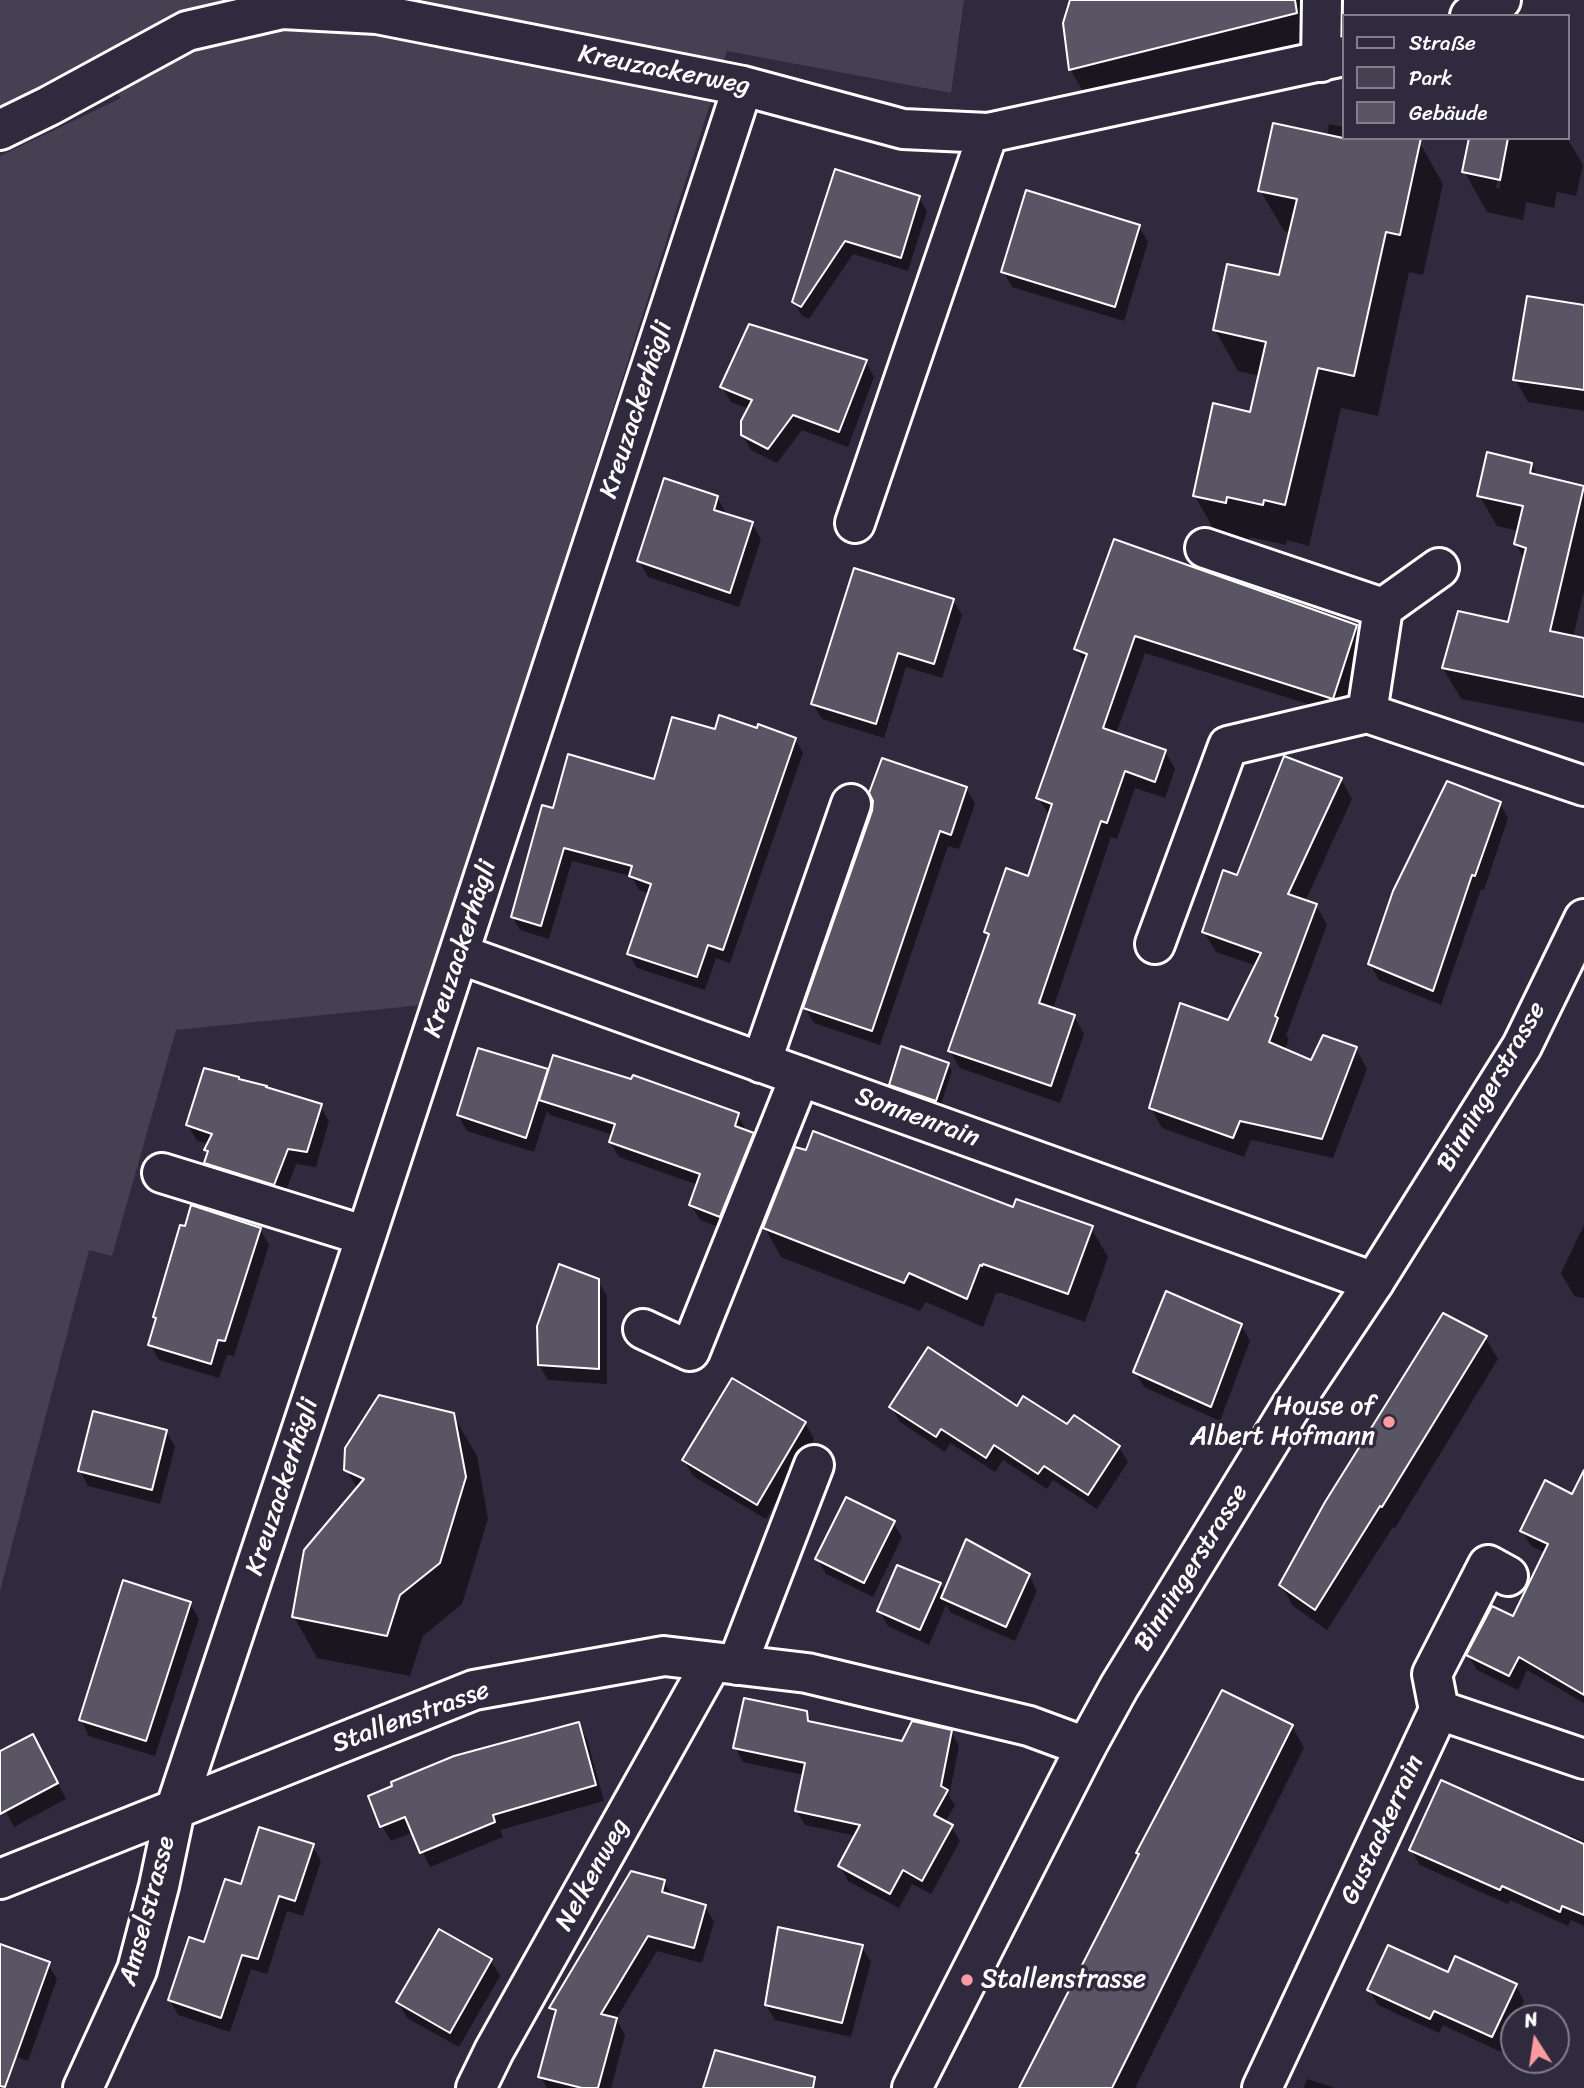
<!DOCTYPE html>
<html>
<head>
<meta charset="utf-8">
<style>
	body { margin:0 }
	#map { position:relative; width:1584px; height:2088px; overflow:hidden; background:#2f2a3d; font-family:Sriracha,sans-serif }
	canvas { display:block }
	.legend { position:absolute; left:1342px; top:14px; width:228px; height:126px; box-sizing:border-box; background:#2f2a3d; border:2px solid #827f8b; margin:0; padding:9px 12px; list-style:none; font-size:21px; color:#fff }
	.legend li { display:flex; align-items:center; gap:14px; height:35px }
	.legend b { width:35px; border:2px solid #827f8b }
	.north { position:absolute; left:1500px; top:2004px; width:70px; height:70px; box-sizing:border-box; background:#2f2a3d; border:2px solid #827f8b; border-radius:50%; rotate:348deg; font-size:19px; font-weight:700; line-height:28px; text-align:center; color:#fff }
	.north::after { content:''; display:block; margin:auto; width:24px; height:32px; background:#ff9aa2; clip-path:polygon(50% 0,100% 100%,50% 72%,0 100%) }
</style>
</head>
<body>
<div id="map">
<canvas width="1584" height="2088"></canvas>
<ul class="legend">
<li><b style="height:9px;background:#2f2a3d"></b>Straße</li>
<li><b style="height:19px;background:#464152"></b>Park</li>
<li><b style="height:19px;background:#595564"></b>Gebäude</li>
</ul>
<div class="north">N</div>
</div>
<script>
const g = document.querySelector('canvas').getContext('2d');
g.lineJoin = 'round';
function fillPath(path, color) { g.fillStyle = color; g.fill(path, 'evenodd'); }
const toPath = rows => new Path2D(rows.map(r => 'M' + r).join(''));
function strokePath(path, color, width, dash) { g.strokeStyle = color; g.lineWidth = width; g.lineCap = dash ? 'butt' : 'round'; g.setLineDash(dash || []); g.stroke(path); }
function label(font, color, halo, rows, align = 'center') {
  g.font = font + ' Sriracha,sans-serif'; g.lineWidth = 7; g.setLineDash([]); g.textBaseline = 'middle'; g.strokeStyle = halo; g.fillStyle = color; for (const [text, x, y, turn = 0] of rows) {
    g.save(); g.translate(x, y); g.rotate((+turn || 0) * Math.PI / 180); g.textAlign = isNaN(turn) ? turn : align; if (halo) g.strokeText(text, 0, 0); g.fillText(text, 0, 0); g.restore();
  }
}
fillPath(toPath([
	[0,0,964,0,951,93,727,51,422,1005,176,1030,112,1256,89,1250,0,1591,0,156,121,98,88,61,0,109]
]), '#464152');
fillPath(toPath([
	[1072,0,1304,0,1319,54,1094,110,1070,69],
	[1329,124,1344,127,1344,138,1420,143,1443,184,1423,275,1409,272,1378,416,1341,408,1309,546,1287,540,1286,545,1250,537,1249,543,1218,537,1195,496,1252,414,1260,376,1238,371,1215,330,1280,277,1291,233,1284,231,1260,190,1327,136],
	[1471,138,1567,138,1583,165,1576,196,1557,192,1554,208,1526,202,1523,220,1487,212,1464,171],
	[1500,169,1504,169,1499,189,1496,188],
	[836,171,919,198,927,211,908,271,853,254,809,319,802,316,794,302],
	[1139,227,1148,242,1124,321,1012,287,1003,271],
	[1584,307,1584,411,1528,402,1515,379],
	[866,362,874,377,848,447,802,430,777,463,751,450,742,435,749,409,731,402,722,387],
	[1531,464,1538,477,1584,489,1584,591,1573,637,1584,640,1584,723,1461,699,1443,668,1509,624,1525,561,1516,544,1519,531,1497,526,1479,495],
	[717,497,726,513,725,515,752,524,761,539,739,607,648,577,639,561],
	[1115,541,1356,627,1366,644,1343,715,1145,653,1116,734,1165,751,1175,769,1165,798,1135,788,1117,839,1111,837,1053,1009,1074,1016,1084,1034,1060,1103,960,1068,950,1051,989,937,986,932,1030,879,1050,816,1038,798,1085,664,1076,649],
	[953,600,962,615,942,678,906,667,884,738,822,719,813,704],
	[758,730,795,739,803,753,730,963,716,958,705,990,637,968,629,954,649,894,639,890,631,876,572,861,549,939,520,930,512,916,555,810,655,781,716,731],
	[1341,779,1352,799,1305,902,1316,905,1327,925,1286,1035,1289,1039,1284,1051,1311,1062,1356,1049,1367,1069,1333,1158,1251,1140,1244,1157,1162,1128,1151,1108,1229,1022,1257,966,1216,952,1204,932,1238,878],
	[966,788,975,804,959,849,948,846,880,1045,814,1023,805,1008],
	[1499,803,1508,818,1484,890,1481,889,1441,1005,1379,980,1370,964],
	[948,1064,952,1071,940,1107,895,1092,891,1085],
	[547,1071,549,1075,738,1115,747,1132,753,1134,761,1149,729,1231,700,1220,691,1205,698,1185,619,1157,610,1142,613,1135,550,1115,547,1111,534,1152,467,1131,458,1115],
	[240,1081,320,1106,329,1121,316,1167,296,1164,283,1199,215,1178,206,1163,209,1155,206,1150,209,1144,197,1141,188,1125],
	[1014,1209,1091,1228,1108,1257,1085,1322,999,1292,999,1294,996,1293,983,1327,926,1302,920,1311,781,1257,765,1228],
	[1584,1225,1584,1298,1574,1296,1561,1273],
	[260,1229,269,1245,234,1356,227,1355,219,1378,159,1360,150,1345,157,1321,154,1317],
	[598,1281,607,1296,607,1384,548,1380,539,1365],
	[1241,1325,1250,1341,1220,1421,1144,1387,1135,1372],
	[1485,1337,1498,1359,1395,1528,1393,1527,1327,1630,1293,1606,1281,1585],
	[891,1407,1068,1427,1119,1447,1128,1462,1097,1509,1053,1480,1047,1489,1003,1460,995,1472,950,1443,945,1452,900,1422],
	[453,1415,477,1456,488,1519,462,1604,423,1636,410,1676,317,1658,294,1617,358,1490,346,1469],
	[805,1423,814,1439,766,1519,693,1476,684,1460],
	[166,1431,175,1447,160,1504,88,1486,80,1470],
	[1584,1502,1584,1554,1577,1568,1531,1546,1522,1531],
	[893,1522,902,1537,873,1597,826,1574,817,1559],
	[1029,1575,1037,1591,1015,1641,951,1613,946,1605,929,1645,888,1626,879,1611,940,1584,945,1593],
	[190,1603,199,1619,155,1756,89,1736,81,1720],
	[1514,1618,1584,1638,1584,1703,1527,1670,1518,1690,1477,1670,1468,1655],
	[806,1713,812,1723,902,1743,951,1732,959,1746,949,1796,955,1805,945,1823,951,1827,960,1841,931,1894,912,1884,899,1908,848,1881,840,1866,856,1836,805,1825,796,1810,804,1775,743,1762,735,1747],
	[578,1724,587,1739,604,1801,500,1830,503,1837,430,1867,413,1832,391,1841,382,1826],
	[1292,1726,1304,1748,1135,2088,1020,2088,1140,1856,1138,1853],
	[41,1751,66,1799,14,1827,0,1800,0,1757],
	[1569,1835,1584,1841,1584,1926,1571,1920,1568,1926,1510,1900,1508,1904,1420,1865,1411,1850,1567,1838],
	[312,1845,321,1861,303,1916,287,1911,267,1974,251,1969,230,2032,178,2015,170,2000,242,1886],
	[664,1882,673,1897,705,1906,714,1922,702,1963,657,1951,616,2019,625,2035,611,2088,547,2088,540,2076,556,2016,551,2008],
	[0,1946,48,1964,57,1979,28,2061,0,2051],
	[862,1947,871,1962,851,2037,775,2020,766,2005],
	[491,1961,500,1976,459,2047,407,2018,398,2002],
	[1448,1975,1516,1985,1524,2001,1517,2018,1514,2018,1514,2024,1501,2052,1443,2025,1439,2033,1378,2005,1369,1990],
	[1307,2079,1335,2088,1304,2088]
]), '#0007');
const building = toPath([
	[1070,0,1295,0,1297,13,1069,70,1063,23,1070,0],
	[1273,123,1343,138,1421,138,1400,235,1386,232,1354,376,1318,368,1285,505,1264,500,1263,505,1227,497,1226,503,1193,496,1213,403,1250,412,1266,342,1213,330,1227,264,1279,275,1297,199,1258,191,1273,123],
	[1469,138,1508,138,1500,180,1462,172,1469,138],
	[835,169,920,196,901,258,845,241,801,307,792,302,835,169],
	[1026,190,1140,225,1115,307,1001,272,1026,190],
	[1527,296,1584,305,1584,390,1513,380,1527,296],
	[749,324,867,360,839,432,793,415,768,449,741,435,741,421,752,400,720,387,749,324],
	[1487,452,1532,463,1530,473,1584,486,1550,631,1584,638,1584,697,1442,668,1458,611,1508,622,1526,548,1514,544,1523,506,1477,496,1487,452],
	[664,478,718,496,714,510,753,522,730,593,637,561,664,478],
	[1114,539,1357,625,1333,699,1135,636,1103,728,1166,750,1155,782,1125,771,1107,823,1101,821,1039,1003,1075,1015,1051,1086,948,1051,989,934,984,932,1006,868,1028,876,1052,804,1036,798,1087,654,1074,649,1114,539],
	[854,568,954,599,934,664,898,653,876,724,811,704,854,568],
	[719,715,757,728,758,724,796,738,723,950,708,945,697,977,627,954,651,884,629,876,632,866,564,848,541,926,511,917,542,805,553,808,568,754,654,779,672,717,715,729,719,715],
	[1284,756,1342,778,1288,894,1317,904,1275,1016,1278,1018,1269,1042,1311,1060,1323,1035,1357,1047,1322,1139,1240,1121,1233,1138,1149,1108,1180,1003,1228,1020,1261,953,1202,932,1223,870,1237,875,1284,756],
	[882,758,967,787,951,835,940,831,872,1031,803,1008,872,811,873,801,869,793,882,758],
	[1447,781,1501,802,1475,876,1472,875,1433,991,1368,964,1393,891,1447,781],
	[901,1046,949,1063,936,1101,889,1085,901,1046],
	[478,1048,548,1069,526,1138,457,1115,478,1048],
	[553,1055,631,1079,633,1075,739,1113,735,1126,754,1133,720,1217,689,1205,700,1174,609,1142,615,1124,539,1100,553,1055],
	[204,1068,239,1077,239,1079,267,1086,266,1087,322,1104,307,1152,288,1149,274,1185,204,1163,208,1151,204,1150,212,1134,186,1125,204,1068],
	[813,1131,1013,1207,1016,1199,1093,1226,1068,1294,983,1264,982,1266,980,1265,967,1299,909,1273,904,1283,763,1228,795,1147,806,1150,813,1131],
	[191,1205,261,1228,225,1341,218,1340,211,1364,148,1345,156,1318,153,1317,180,1225,185,1226,191,1205],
	[559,1264,599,1279,599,1369,538,1365,537,1326,559,1264],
	[1166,1291,1242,1324,1211,1407,1133,1372,1166,1291],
	[1443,1313,1487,1336,1382,1507,1380,1506,1315,1610,1279,1585,1325,1502,1443,1313],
	[928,1347,1017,1406,1023,1396,1067,1424,1074,1415,1120,1446,1088,1495,1044,1466,1038,1474,994,1445,986,1458,941,1429,936,1437,889,1407,928,1347],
	[732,1378,806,1422,757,1505,682,1460,732,1378],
	[379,1395,454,1413,466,1477,440,1563,400,1595,387,1636,292,1617,304,1550,364,1479,344,1470,345,1448,379,1395],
	[93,1411,167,1430,152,1490,78,1471,93,1411],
	[1584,1470,1584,1695,1519,1657,1509,1676,1466,1655,1492,1606,1513,1616,1548,1544,1520,1531,1545,1480,1572,1494,1584,1470],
	[846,1497,895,1521,864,1583,815,1559,846,1497],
	[966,1539,1030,1574,1006,1627,941,1598,966,1539],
	[897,1565,941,1583,920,1630,877,1611,897,1565],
	[123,1580,191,1602,146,1741,79,1720,123,1580],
	[1222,1690,1293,1725,1112,2088,1019,2088,1139,1854,1136,1853,1222,1690],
	[744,1698,807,1711,808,1721,902,1741,912,1721,952,1730,941,1786,948,1790,934,1815,953,1825,922,1881,903,1870,890,1894,838,1866,860,1825,795,1811,805,1763,733,1748,744,1698],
	[579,1722,596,1785,493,1815,495,1822,420,1853,405,1817,380,1827,368,1796,392,1786,391,1782,454,1756,579,1722],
	[33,1734,58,1783,0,1814,0,1751,33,1734],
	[1441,1780,1584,1844,1584,1915,1562,1906,1560,1912,1502,1886,1500,1890,1409,1850,1441,1780],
	[259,1827,314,1844,295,1901,279,1896,258,1959,242,1955,221,2018,168,2000,189,1937,204,1942,225,1879,241,1884,259,1827],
	[631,1871,665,1880,662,1892,706,1905,694,1948,648,1936,601,2014,617,2018,598,2088,582,2088,538,2077,556,2010,549,2008,631,1871],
	[778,1927,863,1945,842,2023,765,2005,778,1927],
	[439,1929,492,1959,450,2033,396,2002,439,1929],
	[0,1944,50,1962,5,2087,0,2086,0,1944],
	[1388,1945,1448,1972,1455,1956,1517,1984,1492,2037,1434,2011,1430,2019,1367,1990,1388,1945],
	[715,2050,815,2077,813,2088,703,2088,715,2050]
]);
fillPath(building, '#595564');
strokePath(building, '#fff', 2);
const minor = toPath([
	[1470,16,1501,0],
	[1321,62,1322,0],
	[0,130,49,106,187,31,282,9,377,14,743,86,903,129,988,133,1344,56],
	[855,523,988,133],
	[1205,548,1383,608],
	[1439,568,1383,608,1367,713,1584,786],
	[1155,944,1228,746,1367,713],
	[459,954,1374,1282],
	[761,1063,851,804],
	[162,1173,366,1236],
	[643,1329,690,1351,800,1076],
	[737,1665,814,1465],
	[1439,1710,1432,1674,1488,1565,1508,1576],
	[0,1879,474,1690,664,1656,807,1673,1029,1726,1086,1747],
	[83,2088,137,1970,159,1886,175,1810,366,1236,743,86],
	[476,2088,494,2051,712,1662],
	[1262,2088,1439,1710,1584,1759]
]);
const major = toPath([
	[912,2088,1086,1747,1119,1687,1292,1405,1374,1282,1522,1046,1584,919]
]);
strokePath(minor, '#fff', 44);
strokePath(major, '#fff', 44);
strokePath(minor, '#2f2a3d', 38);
strokePath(major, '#2f2a3d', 38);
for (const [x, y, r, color] of [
	[1389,1422,7,"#ff9aa2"],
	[967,1980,7,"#ff9aa2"]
]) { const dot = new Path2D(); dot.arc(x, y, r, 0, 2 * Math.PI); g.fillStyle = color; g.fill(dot); strokePath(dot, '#2f2a3d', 2.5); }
label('26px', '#fff', '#2f2a3d', [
	["Kreuzackerweg",664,71,11],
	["Kreuzackerhägli",637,410,-72],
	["Kreuzackerhägli",461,949,-72],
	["Binningerstrasse",1492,1087,-60],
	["Sonnenrain",917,1118,20],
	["Kreuzackerhägli",283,1487,-72],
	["Binningerstrasse",1192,1568,-58],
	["Stallenstrasse",411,1718,-20],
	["Gustackerrain",1383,1830,-65],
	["Nelkenweg",593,1875,-61],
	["Amselstrasse",148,1911,-75]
]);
label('26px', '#fff', '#2f2a3d', [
	["House of",1375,1407],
	["Albert Hofmann",1375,1437],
	["Stallenstrasse",981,1980,"left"]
], 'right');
</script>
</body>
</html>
